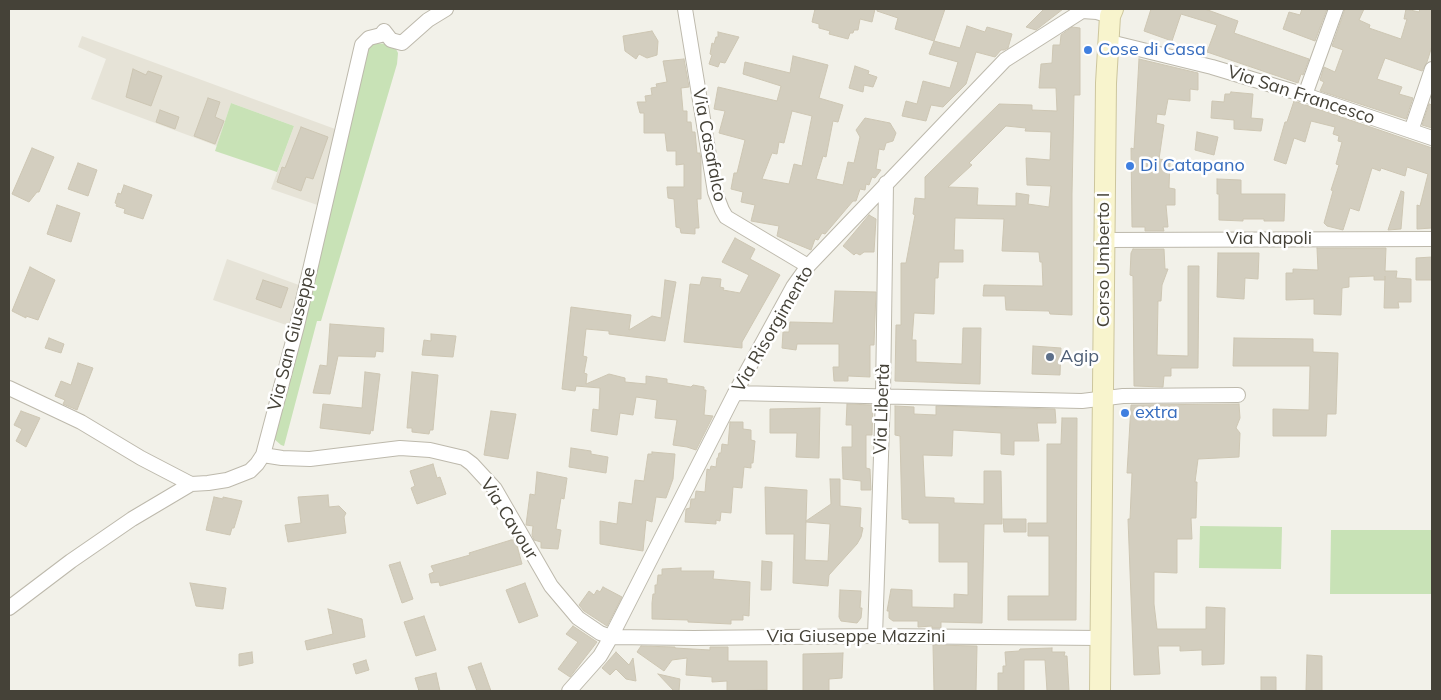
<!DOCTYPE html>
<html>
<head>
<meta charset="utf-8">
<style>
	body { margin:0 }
	#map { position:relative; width:1441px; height:700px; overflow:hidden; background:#f2f1e9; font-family:Mulish,sans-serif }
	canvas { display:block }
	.frame { position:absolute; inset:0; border:10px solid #454238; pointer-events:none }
</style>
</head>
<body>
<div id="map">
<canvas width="1441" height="700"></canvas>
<div class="frame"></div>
</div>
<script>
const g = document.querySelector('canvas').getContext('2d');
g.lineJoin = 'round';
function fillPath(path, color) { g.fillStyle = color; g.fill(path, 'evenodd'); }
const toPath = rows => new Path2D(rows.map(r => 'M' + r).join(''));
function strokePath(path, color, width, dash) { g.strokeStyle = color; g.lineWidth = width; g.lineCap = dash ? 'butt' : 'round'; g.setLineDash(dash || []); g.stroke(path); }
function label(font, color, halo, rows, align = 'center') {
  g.font = font + ' Mulish,sans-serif'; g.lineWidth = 5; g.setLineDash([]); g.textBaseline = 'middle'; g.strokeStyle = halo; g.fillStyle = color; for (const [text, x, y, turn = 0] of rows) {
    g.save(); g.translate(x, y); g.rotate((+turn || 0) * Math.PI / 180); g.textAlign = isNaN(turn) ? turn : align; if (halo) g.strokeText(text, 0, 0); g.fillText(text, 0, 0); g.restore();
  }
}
fillPath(toPath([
	[82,36,346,133,329,209,271,189,294,126,231,103,217,146,91,99,106,59,78,47],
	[227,259,310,289,301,330,213,300]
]), '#e6e3d7');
fillPath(toPath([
	[374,43,388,44,396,49,398,53,397,64,321,321,317,321,284,446,281,445,273,438,366,47],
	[231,103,294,126,277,172,215,151],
	[1200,526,1282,527,1281,569,1199,568],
	[1331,530,1432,530,1432,594,1330,594]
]), '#c8e2b6');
const building = toPath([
	[815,9,875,9,872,22,860,19,858,30,854,30,853,33,850,33,848,39,829,34,830,31,819,28,819,24,812,22,815,9],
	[877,9,945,9,934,41,895,29,898,18,877,11,877,9],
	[1044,9,1063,9,1036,30,1026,27,1044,9],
	[1151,9,1205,9,1238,21,1234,33,1309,59,1303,75,1301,74,1298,83,1207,52,1217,25,1181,14,1172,41,1144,31,1151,9],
	[1302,9,1327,9,1315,41,1283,29,1289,12,1300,15,1302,9],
	[1345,9,1364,9,1359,20,1370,25,1369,28,1401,39,1407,19,1404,19,1406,9,1419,12,1420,9,1432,9,1432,46,1427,62,1422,71,1385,58,1377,79,1402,87,1399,94,1413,98,1406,119,1320,91,1324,82,1320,80,1324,67,1335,72,1343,50,1332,46,1345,9],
	[967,26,985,32,987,27,1012,34,1008,48,1004,50,1001,50,995,57,976,52,966,84,943,107,931,105,926,121,902,116,906,101,917,104,923,81,950,88,958,62,929,54,934,41,960,48,967,26],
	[1072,27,1080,28,1080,95,1074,95,1072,194,1072,315,1050,314,1049,311,1006,310,1005,296,983,296,984,285,1043,286,1042,262,1040,262,1039,252,1002,251,1004,219,955,218,954,250,963,250,963,262,939,262,938,278,935,278,934,314,914,313,912,340,916,340,916,362,962,364,963,328,981,328,980,384,895,381,896,325,901,325,901,263,906,263,915,215,913,214,915,198,925,199,925,177,999,104,1032,105,1032,110,1057,111,1056,88,1039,88,1041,64,1052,63,1053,45,1060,45,1061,35,1072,27],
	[1006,126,1026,128,1025,131,1051,132,1050,160,1026,158,1027,185,1051,186,1049,207,1028,204,1029,195,1016,193,1016,206,977,205,978,188,948,187,972,165,969,163,1006,126],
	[652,31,658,41,657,55,647,58,639,54,636,59,625,51,623,36,652,31],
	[718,32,739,37,725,63,720,62,718,67,709,64,712,55,710,54,712,43,714,44,716,37,718,37,718,32],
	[793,56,828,65,819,98,843,105,838,122,833,121,826,157,823,156,816,179,843,185,848,162,854,163,860,137,856,130,865,118,890,123,896,133,893,141,886,143,884,150,879,149,876,169,881,170,875,178,872,177,869,185,866,184,865,190,860,189,856,201,853,201,825,234,822,233,818,240,815,239,811,250,777,236,779,226,751,221,755,205,741,202,743,192,731,189,734,173,737,173,745,140,719,133,725,111,714,109,718,87,777,101,781,86,743,74,745,62,790,73,793,56],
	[792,111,812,116,802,166,794,164,789,184,762,179,772,153,777,154,779,142,784,143,792,111],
	[684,59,689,87,681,88,683,111,687,111,687,122,691,122,692,132,695,132,697,153,700,153,701,160,701,199,697,199,699,228,695,228,695,234,681,233,680,228,676,227,674,199,668,198,667,187,684,187,684,164,676,165,676,151,667,151,665,133,644,133,644,113,640,113,637,102,646,102,645,96,652,95,651,88,657,87,656,84,667,82,663,61,684,59],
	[1139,59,1198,73,1198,90,1190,89,1190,101,1168,99,1165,115,1157,114,1156,123,1164,125,1159,159,1170,161,1169,188,1175,189,1175,205,1166,205,1168,227,1163,227,1164,231,1145,231,1145,227,1132,227,1131,148,1134,149,1139,59],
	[855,66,869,71,868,74,877,77,873,87,864,85,863,92,849,88,855,66],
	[133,69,146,75,148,71,162,76,151,106,126,97,133,69],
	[1231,92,1253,94,1251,118,1263,119,1261,131,1234,129,1234,120,1211,118,1212,101,1224,102,1225,94,1230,94,1231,92],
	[208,98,220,102,215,117,224,121,215,144,194,136,208,98],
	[1294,101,1432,148,1432,228,1417,229,1417,205,1420,206,1428,174,1407,167,1405,176,1381,168,1380,171,1372,168,1359,211,1350,208,1343,230,1327,226,1324,223,1333,191,1331,190,1339,165,1336,164,1342,142,1338,141,1339,136,1333,134,1335,127,1311,121,1305,142,1294,138,1286,164,1274,160,1285,122,1287,122,1294,101],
	[1429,104,1432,105,1432,128,1422,125,1429,104],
	[160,110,179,117,175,129,156,122,160,110],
	[301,127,328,137,313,179,306,177,301,191,277,182,282,167,285,168,301,127],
	[1197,132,1218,137,1214,155,1195,150,1197,132],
	[32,148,54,157,39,192,37,192,29,202,12,194,32,148],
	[78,163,97,170,88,196,68,189,78,163],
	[1217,179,1241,180,1241,194,1285,194,1284,221,1264,221,1264,219,1243,219,1243,221,1219,220,1219,194,1217,194,1217,179],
	[124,185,152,195,143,219,124,213,125,209,116,206,117,204,115,203,118,193,121,194,124,185],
	[1401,191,1404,192,1401,229,1388,230,1401,191],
	[57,205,80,213,71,242,47,234,57,205],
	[869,215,876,219,874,252,864,252,860,255,856,253,854,255,843,246,869,215],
	[735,238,755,249,750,259,780,275,742,342,742,348,684,342,690,284,700,285,702,277,721,279,720,287,724,288,723,290,740,293,749,275,722,262,735,238],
	[1317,248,1386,248,1385,271,1397,271,1396,278,1411,279,1411,302,1398,302,1399,308,1384,308,1385,276,1385,280,1374,280,1374,276,1349,277,1349,287,1342,288,1341,315,1314,314,1314,299,1286,300,1286,273,1293,273,1293,269,1318,270,1317,248],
	[1133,249,1164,249,1165,269,1168,269,1162,285,1161,301,1158,301,1157,355,1188,356,1188,266,1199,266,1198,368,1171,368,1171,376,1164,376,1163,387,1134,386,1133,276,1130,275,1131,253,1133,249],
	[1218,253,1259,253,1258,279,1245,278,1244,299,1217,297,1218,253],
	[1432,257,1432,280,1416,280,1416,258,1432,257],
	[30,267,55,280,38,320,26,316,26,318,12,311,30,267],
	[263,280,288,288,281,308,256,299,263,280],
	[665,280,676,282,665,341,609,334,609,331,586,329,583,356,587,357,584,373,587,374,586,384,609,374,625,378,625,382,646,384,646,376,667,379,667,383,691,387,693,385,704,387,704,390,706,390,704,415,713,416,696,450,687,447,673,445,677,420,655,418,657,400,636,397,633,415,620,413,617,435,591,431,593,409,599,410,600,388,576,386,575,391,562,389,571,307,631,315,629,330,652,316,661,318,665,280],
	[835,291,876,292,874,345,870,345,870,377,848,376,848,381,834,381,833,367,839,367,839,344,797,344,796,350,782,348,783,332,789,332,790,322,833,323,835,291],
	[330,324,384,328,383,352,376,351,375,357,338,356,330,394,313,393,320,365,327,366,330,324],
	[431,334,456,336,453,357,422,355,424,340,431,341,431,334],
	[49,338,64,344,61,353,45,348,49,338],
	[1234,338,1313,339,1313,352,1338,353,1336,414,1327,414,1326,436,1273,436,1273,409,1309,410,1310,366,1233,366,1234,338],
	[1033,346,1061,348,1060,375,1032,374,1033,346],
	[78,363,93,368,77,410,63,404,65,400,55,396,61,381,71,385,78,363],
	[365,372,380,374,373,431,371,430,370,434,320,428,323,404,362,408,365,372],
	[412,372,438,375,433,430,430,430,429,434,412,432,412,428,407,428,412,372],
	[847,404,873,405,872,435,866,435,866,468,870,469,871,490,861,490,861,481,843,479,842,447,852,447,852,425,846,425,847,404],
	[1239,404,1240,418,1236,428,1240,433,1239,457,1198,459,1195,482,1197,482,1196,518,1191,518,1192,539,1177,539,1177,573,1154,572,1154,604,1157,629,1206,629,1206,607,1225,608,1224,664,1202,665,1202,650,1180,651,1180,646,1158,646,1160,674,1134,675,1128,519,1130,519,1132,473,1127,473,1131,405,1239,404],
	[895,406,914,407,914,414,936,415,936,406,1055,409,1056,423,1037,423,1039,441,1014,441,1014,455,1001,454,1001,433,953,430,952,456,923,455,925,497,954,498,954,503,984,504,984,471,1001,471,1002,524,984,524,982,623,941,622,941,628,932,628,932,626,918,627,918,621,893,621,889,618,889,611,887,611,891,589,912,590,912,607,954,608,954,594,968,595,968,562,939,562,939,523,909,523,909,520,902,519,900,436,895,435,895,406],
	[820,408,819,458,796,457,797,433,770,433,770,409,820,408],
	[21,411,40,418,26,447,16,441,22,429,14,425,21,411],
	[491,411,516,414,508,459,484,455,491,411],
	[1062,418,1077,418,1076,620,1008,620,1008,596,1049,596,1049,536,1028,536,1028,523,1047,523,1047,444,1061,444,1062,418],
	[730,422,743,422,743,429,751,430,751,440,755,441,753,463,751,463,751,468,744,467,742,488,733,487,731,513,721,512,720,521,716,520,716,524,685,522,686,509,690,508,691,499,695,499,696,491,705,492,707,469,710,470,711,466,716,467,717,458,718,458,719,453,721,453,722,444,728,445,730,422],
	[571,448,591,451,591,454,608,457,606,473,569,467,571,448],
	[652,452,675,454,673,479,666,498,656,497,652,522,646,520,643,551,600,544,600,521,617,524,619,502,632,504,635,480,644,481,648,454,652,454,652,452],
	[433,464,437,478,440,477,446,494,417,504,411,488,415,486,410,471,433,464],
	[537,472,567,478,564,499,561,498,556,529,561,530,558,549,541,548,541,542,534,540,532,535,533,526,526,525,530,494,535,495,537,472],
	[830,479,840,479,840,506,861,508,860,527,863,528,861,537,857,544,829,575,828,586,793,583,794,534,766,534,765,487,807,490,806,521,831,504,830,479],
	[806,522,830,524,828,561,805,560,806,522],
	[328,495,329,507,339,506,346,513,344,517,346,533,288,542,285,525,301,523,298,497,328,495],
	[214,497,223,499,223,497,242,501,234,528,232,528,230,535,206,530,214,497],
	[1003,519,1026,519,1026,532,1004,532,1003,519],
	[511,540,514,540,516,542,522,564,440,586,439,582,431,583,429,574,434,572,431,566,470,555,469,553,511,540],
	[762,561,772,562,771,590,761,590,762,561],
	[400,562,413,599,402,603,389,565,400,562],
	[681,568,681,571,714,571,713,579,750,582,749,616,743,615,743,620,731,620,731,624,688,622,688,620,652,619,652,603,653,594,655,594,655,585,657,585,658,575,662,575,662,569,681,568],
	[190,583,226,588,223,609,196,606,190,583],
	[525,583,538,616,519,623,506,590,525,583],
	[603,587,622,597,607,626,584,611,579,605,589,591,594,595,597,590,600,592,603,587],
	[840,590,861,591,860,608,862,608,861,618,857,623,841,621,839,617,840,590],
	[328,609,362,619,365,637,307,650,305,641,333,634,328,609],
	[424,616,436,650,416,656,404,622,424,616],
	[573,626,597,642,570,677,558,669,578,642,566,634,573,626],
	[933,645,977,646,976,691,934,691,933,645],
	[641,646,675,647,675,648,710,650,710,647,728,647,728,661,767,661,767,690,727,691,727,681,712,682,712,677,686,675,687,658,672,660,664,671,637,652,641,646],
	[1052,648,1052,652,1065,652,1064,656,1067,656,1069,691,1047,691,1045,660,1024,660,1024,691,998,691,998,673,1003,673,1003,666,1006,666,1005,652,1019,651,1020,649,1052,648],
	[252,652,253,663,239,666,239,654,252,652],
	[616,652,629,665,633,658,636,681,626,679,616,669,610,675,602,668,616,652],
	[843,653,842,678,829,679,829,691,803,691,803,654,843,653],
	[1307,655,1322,656,1322,691,1306,691,1307,655],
	[366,660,369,670,356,674,353,664,366,660],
	[481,663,491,691,477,691,468,667,481,663],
	[436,673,440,691,419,691,415,678,436,673],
	[658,674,680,679,679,691,674,691,658,674],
	[1261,677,1276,677,1276,691,1261,691,1261,677]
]);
fillPath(building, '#d3cebf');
strokePath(building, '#cdc6b3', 1);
const street = toPath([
	[685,9,715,192,722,210,726,217,808,266],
	[1110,42,1212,67,1305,95,1432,138],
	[1305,95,1336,9],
	[1411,131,1432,69],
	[1105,240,1432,239],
	[9,388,81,422,141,458,191,484,208,483,227,480,250,471,257,464,263,455,297,326,362,45,369,38,381,35,384,31,391,40,402,43,428,20,446,9],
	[735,393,1082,401,1123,396,1238,395],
	[263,455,282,458,310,459,400,448,430,450,464,458,472,464,495,489,551,586,578,618,600,633,611,637,694,638,875,636,1100,638],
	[9,608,71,561,132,519,191,484],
	[875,636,883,396,886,183],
	[569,691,600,656,611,637,735,393,793,287,808,266,1005,60,1082,11,1097,12,1110,16]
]);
const secondary = toPath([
	[1100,691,1106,83,1110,16,1113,9]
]);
strokePath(street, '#bdb9ac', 16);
strokePath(secondary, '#cdc69d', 22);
strokePath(street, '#fff', 14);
strokePath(secondary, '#f8f4cd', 20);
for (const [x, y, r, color] of [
	[1088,50,5,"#3f7fe0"],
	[1130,166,5,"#3f7fe0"],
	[1050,357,5,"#5c6f8a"],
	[1125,413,5,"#3f7fe0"]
]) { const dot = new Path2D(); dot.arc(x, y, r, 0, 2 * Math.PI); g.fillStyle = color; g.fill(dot); strokePath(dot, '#fff', 2); }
label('18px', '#366cbe', '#fff', [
	["Cose di Casa",1098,50],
	["Di Catapano",1140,166],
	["extra",1135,413]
], 'left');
label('18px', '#454238', '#fff', [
	["Via San Francesco",1301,95,18],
	["Via Casafalco",709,145,79],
	["Via Napoli",1269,239],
	["Corso Umberto I",1104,260,-90],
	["Via Risorgimento",773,329,-60],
	["Via San Giuseppe",292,339,-76],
	["Via Libertà",882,409,-88],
	["Via Cavour",509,519,58],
	["Via Giuseppe Mazzini",856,637]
]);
label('18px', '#4e5e75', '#fff', [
	["Agip",1060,357]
], 'left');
</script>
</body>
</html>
